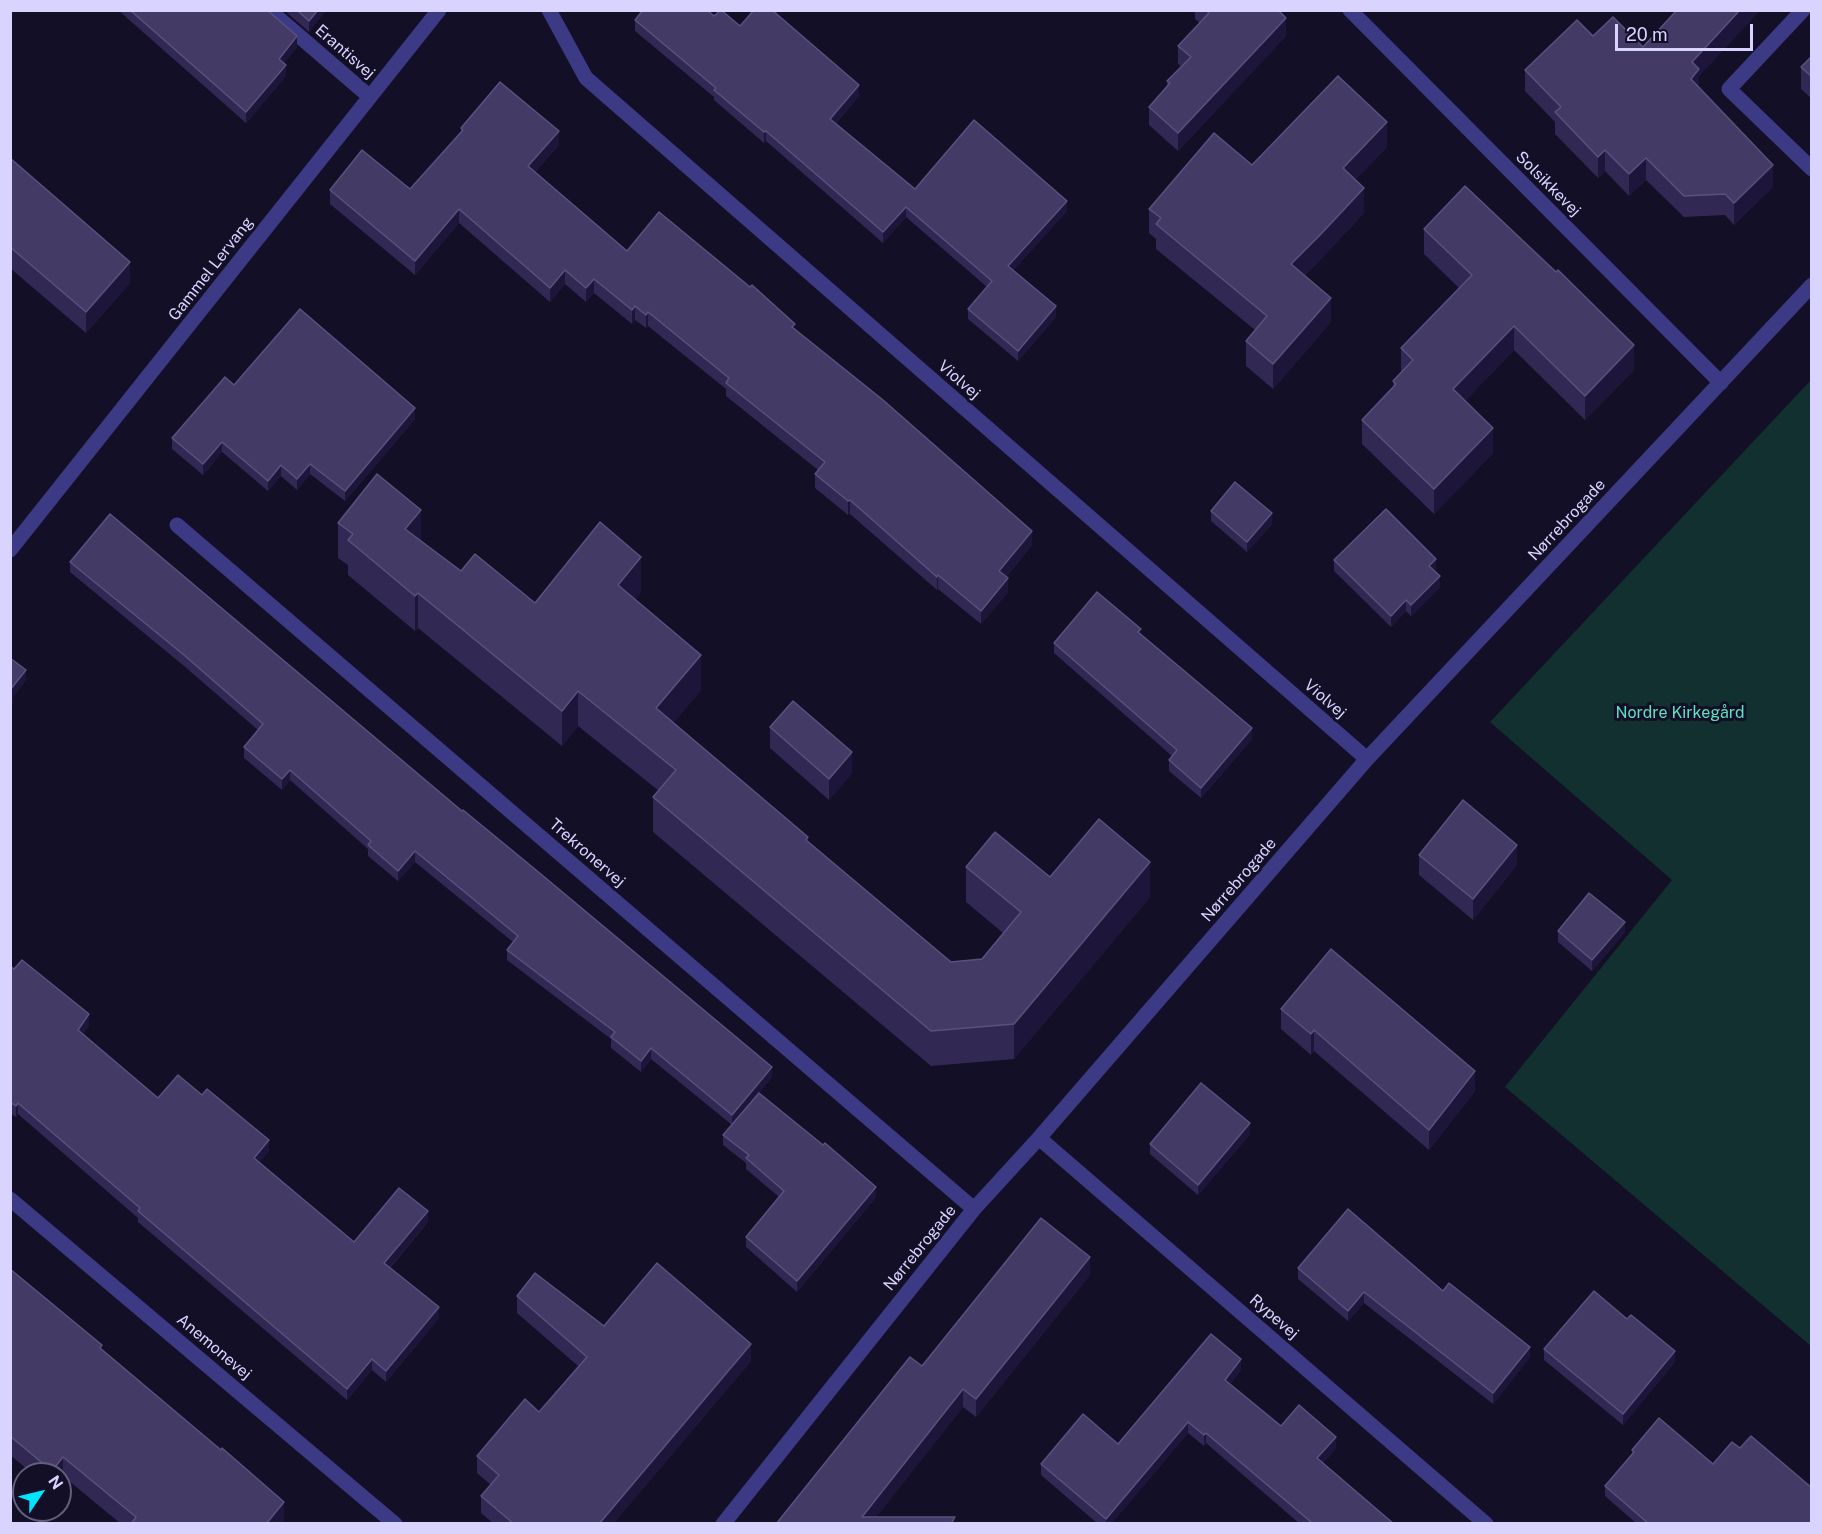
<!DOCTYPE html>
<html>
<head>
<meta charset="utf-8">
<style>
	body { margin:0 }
	#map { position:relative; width:1822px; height:1534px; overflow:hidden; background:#130f26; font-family:"Public Sans",sans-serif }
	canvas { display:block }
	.frame { position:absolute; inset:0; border:12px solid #d9d4ff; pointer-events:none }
	.north { position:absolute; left:12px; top:1462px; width:60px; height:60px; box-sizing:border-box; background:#130f26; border:2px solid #625e7d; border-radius:50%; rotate:55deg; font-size:16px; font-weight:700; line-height:24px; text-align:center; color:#d9d4ff }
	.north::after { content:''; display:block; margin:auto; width:21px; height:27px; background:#00e5ff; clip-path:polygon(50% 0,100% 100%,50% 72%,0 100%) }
	.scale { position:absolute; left:1615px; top:24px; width:138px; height:27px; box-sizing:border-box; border:3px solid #d9d4ff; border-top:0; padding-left:8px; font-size:18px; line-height:21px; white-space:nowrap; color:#d9d4ff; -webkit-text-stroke:4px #130f26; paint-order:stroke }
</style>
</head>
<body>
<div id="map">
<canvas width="1822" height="1534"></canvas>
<div class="frame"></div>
<div class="north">N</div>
<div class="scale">20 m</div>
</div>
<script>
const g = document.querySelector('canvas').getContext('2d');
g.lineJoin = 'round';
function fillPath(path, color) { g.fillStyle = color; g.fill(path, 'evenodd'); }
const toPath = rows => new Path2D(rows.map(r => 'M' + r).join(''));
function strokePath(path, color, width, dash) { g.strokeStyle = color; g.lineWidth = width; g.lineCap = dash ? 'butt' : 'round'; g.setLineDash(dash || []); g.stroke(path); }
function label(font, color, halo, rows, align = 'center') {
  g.font = font + ' "Public Sans",sans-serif'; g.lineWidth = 6; g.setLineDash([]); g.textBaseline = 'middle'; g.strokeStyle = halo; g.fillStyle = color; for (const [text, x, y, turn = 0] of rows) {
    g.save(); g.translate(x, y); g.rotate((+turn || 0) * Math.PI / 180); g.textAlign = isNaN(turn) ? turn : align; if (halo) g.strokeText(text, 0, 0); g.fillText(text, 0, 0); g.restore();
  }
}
fillPath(toPath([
	[1811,380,1811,1346,1505,1087,1672,880,1490,722]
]), '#12302f');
strokePath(toPath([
	[1803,10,1729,89,1812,169]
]), '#3d3a85', 15);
strokePath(toPath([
	[269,10,370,97],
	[549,10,586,78,1367,759],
	[1350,10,1721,383],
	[177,525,974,1209],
	[10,550,439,10],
	[1039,1138,1486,1524],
	[10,1199,395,1524],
	[723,1524,974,1209,1039,1138,1367,759,1812,285]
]), '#3d3a85', 15);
fillPath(toPath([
	[118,10,267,10,297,47,284,63,286,76,246,123],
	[284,10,326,10,309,32],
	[1195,10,1278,10,1286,36,1178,151,1149,125,1149,107,1167,86,1167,81,1182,67,1178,64,1178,46,1200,23,1195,19],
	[1677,10,1760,10,1699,76,1699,88,1773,187,1734,225,1725,215,1684,217,1646,180,1629,196,1605,171,1598,178,1555,134,1555,122,1525,91,1525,70,1593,36,1643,47],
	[714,16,740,26,859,96,836,123,915,189,1067,211,1013,270,1056,317,1018,361,968,319,968,309,987,287,906,217,883,243,766,141,764,143,714,100,714,97,635,31,635,20],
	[1812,56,1812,99,1801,89,1801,67],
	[461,128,559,145,535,172,627,251,795,330,1032,545,1006,577,1008,592,981,624,938,589,937,590,850,514,848,515,815,488,815,474,818,470,726,396,726,389,648,326,646,328,635,320,632,324,594,293,586,302,565,284,550,302,459,223,415,275,330,204,330,190,410,189,461,133],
	[1387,147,1355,180,1364,213,1321,259,1305,275,1331,322,1273,389,1246,366,1246,341,1255,330,1156,249,1156,239,1149,233,1149,209,1252,165],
	[10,158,130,283,86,333,10,268],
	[1424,229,1634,370,1585,420,1514,350,1465,401,1493,453,1434,514,1362,444,1362,420,1393,387,1393,381,1401,373,1401,348,1459,288,1424,254],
	[234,385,415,419,345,501,310,474,297,490,281,476,268,491,222,452,203,475,172,449,172,438],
	[1211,511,1272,524,1247,552,1211,521],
	[338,523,421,541,461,571,535,603,641,592,635,599,701,690,673,723,808,842,951,962,982,959,1003,933,966,902,966,867,1050,877,1150,897,1014,1059,931,1066,653,832,653,797,659,791,578,726,562,746,418,628,415,631,348,575,348,565,338,558],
	[1334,560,1436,569,1435,571,1440,587,1411,616,1406,611,1391,627,1334,571],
	[70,562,772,1077,759,1093,876,1197,797,1292,746,1247,746,1237,779,1197,746,1169,746,1163,723,1145,723,1135,732,1125,651,1059,641,1072,611,1048,611,1039,507,960,507,950,513,942,415,862,398,881,368,856,368,849,290,780,282,790,244,758,244,747,258,730,184,666,70,572],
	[1141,634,1252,739,1201,798,1169,771,1169,760,1172,756,1054,653,1054,643],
	[770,727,852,773,829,800,770,748],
	[1419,855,1517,865,1473,920,1419,875],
	[1558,931,1625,932,1592,971,1558,942],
	[10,966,89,1025,83,1034,158,1098,269,1151,259,1162,354,1242,428,1222,390,1268,439,1318,386,1382,372,1370,347,1400,138,1222,138,1218,18,1114,16,1117,10,1113],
	[1281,1009,1475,1091,1429,1150,1314,1051,1311,1055,1281,1029],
	[1250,1134,1198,1195,1150,1154,1150,1144],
	[1298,1268,1443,1291,1530,1357,1493,1404,1364,1303,1348,1321,1298,1279],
	[10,1269,102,1350,284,1521,282,1524,121,1524,63,1476,60,1480,60,1474,33,1474,10,1455],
	[1090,1275,976,1417,963,1407,876,1517,955,1524,776,1524,922,1366],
	[517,1296,604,1326,751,1361,613,1524,494,1524,481,1513,481,1496,491,1485,477,1473,477,1456,539,1412,578,1366,517,1313],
	[1627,1319,1675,1362,1623,1425,1544,1360,1544,1349],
	[1241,1370,1230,1384,1281,1426,1336,1448,1323,1463,1394,1524,1300,1524,1206,1443,1204,1446,1188,1433,1111,1524,1098,1524,1041,1475,1041,1464,1118,1444],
	[1740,1448,1812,1524,1637,1524,1605,1496,1605,1486,1632,1455,1632,1450,1713,1464]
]), '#312854');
fillPath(toPath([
	[318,10,326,10,309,32,309,21],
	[1740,10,1760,10,1699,76,1699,90,1691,79,1692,62],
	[1286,18,1286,36,1178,151,1178,133],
	[297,36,297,47,279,69,279,59],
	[286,65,286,76,246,123,246,112],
	[859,85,859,96,830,129,830,119],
	[1387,122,1387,147,1343,193,1343,168],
	[559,131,559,145,528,180,528,166],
	[766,131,766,141,764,143,764,132],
	[1605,150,1605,171,1598,178,1598,157],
	[1646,158,1646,180,1629,196,1629,174],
	[1773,165,1773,187,1734,225,1734,203],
	[1364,188,1364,213,1321,259,1291,288,1291,264],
	[1067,201,1067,211,1008,277,1008,266],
	[906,207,906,217,883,243,883,232],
	[459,209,459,223,415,275,415,261],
	[130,262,130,283,86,333,86,312],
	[565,270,565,284,550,302,550,288],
	[594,279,594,293,586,302,586,288],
	[1331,298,1331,322,1273,389,1273,364],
	[635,306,635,320,632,324,632,310],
	[1056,306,1056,317,1018,361,1018,351],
	[648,312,648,326,646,328,646,315],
	[1514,326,1514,350,1453,414,1453,389],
	[1634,345,1634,370,1585,420,1585,396],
	[415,408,415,419,345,501,345,491],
	[1493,428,1493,453,1434,514,1434,489],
	[222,442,222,452,203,475,203,464],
	[310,464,310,474,297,490,297,479],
	[281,465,281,476,268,491,268,481],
	[850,500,850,514,848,515,848,501],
	[421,510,421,545,405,529],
	[1272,513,1272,524,1247,552,1247,542],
	[1032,531,1032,545,999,585,999,571],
	[641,557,641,592,618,620,618,585],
	[1436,559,1436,569,1429,576,1429,566],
	[938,575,938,589,937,590,937,577],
	[1440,576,1440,587,1411,616,1411,605],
	[1008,578,1008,592,981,624,981,611],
	[418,593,418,628,415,631,415,596],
	[1406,600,1406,611,1391,627,1391,616],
	[701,655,701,690,656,743,656,708],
	[26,670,26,681,13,697,13,703,10,706,10,690],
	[578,691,578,726,562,746,562,711],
	[1252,728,1252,739,1201,798,1201,788],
	[852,752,852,773,829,800,829,779],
	[290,770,290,780,282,790,282,779],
	[1517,845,1517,865,1473,920,1473,899],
	[415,851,415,862,398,881,398,871],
	[1150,862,1150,897,1014,1059,1014,1024],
	[1625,922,1625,932,1592,971,1592,960],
	[89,1014,89,1025,78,1041,78,1030],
	[1314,1030,1314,1051,1311,1055,1311,1034],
	[651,1048,651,1059,641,1072,641,1061],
	[772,1067,772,1077,732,1126,732,1115],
	[1475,1071,1475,1091,1429,1150,1429,1130],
	[18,1103,18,1114,16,1117,16,1106],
	[1250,1123,1250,1134,1198,1195,1198,1185],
	[269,1140,269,1151,254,1169,254,1158],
	[876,1187,876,1197,797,1292,797,1281],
	[428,1211,428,1222,384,1274,384,1263],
	[1090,1257,1090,1275,976,1417,976,1399],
	[1364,1292,1364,1303,1348,1321,1348,1311],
	[439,1307,439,1318,386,1382,386,1371],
	[751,1344,751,1361,613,1524,599,1524],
	[1530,1347,1530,1357,1493,1404,1493,1393],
	[1675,1351,1675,1362,1623,1425,1623,1414],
	[372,1359,372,1370,347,1400,347,1389],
	[1241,1359,1241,1370,1225,1390,1225,1380],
	[963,1389,963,1407,871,1524,862,1517],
	[1188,1422,1188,1433,1111,1524,1106,1524,1106,1519],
	[1206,1433,1206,1443,1204,1446,1204,1435],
	[1336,1437,1336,1448,1317,1469,1317,1458],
	[63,1457,63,1476,60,1480,60,1474,52,1474,52,1471],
	[284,1502,284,1521,282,1524,266,1524]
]), '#1d163a');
const building = toPath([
	[130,10,267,10,297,36,279,59,286,65,246,112,130,10],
	[297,10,318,10,309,21,297,10],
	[643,10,707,10,714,16,721,10,740,26,754,10,772,10,859,85,830,119,915,189,974,120,1067,201,1008,266,1056,306,1018,351,968,309,992,281,906,207,883,232,766,131,764,132,714,90,716,88,635,20,643,10],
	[1206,10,1278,10,1286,18,1178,133,1149,107,1170,83,1167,81,1191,57,1178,46,1209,13,1206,10],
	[1677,10,1740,10,1692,62,1699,69,1691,79,1773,165,1734,203,1725,194,1684,196,1646,158,1629,174,1605,150,1598,157,1555,112,1561,107,1525,70,1577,20,1593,36,1613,17,1643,47,1677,10],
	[1812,56,1812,77,1801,67,1812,56],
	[1338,76,1387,122,1343,168,1364,188,1321,234,1291,264,1331,298,1273,364,1246,341,1267,316,1156,224,1161,218,1149,209,1214,133,1252,165,1338,76],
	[500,82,559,131,528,166,627,251,659,212,750,287,752,285,795,324,792,327,883,400,1032,531,999,571,1008,578,981,611,938,575,937,577,850,500,848,501,815,474,825,462,726,383,729,378,648,312,646,315,635,306,632,310,594,279,586,288,565,270,550,288,459,209,415,261,330,190,362,150,410,189,463,130,461,128,500,82],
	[10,158,130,262,86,312,10,247,10,158],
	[1465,186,1556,272,1558,270,1634,345,1585,396,1514,326,1453,389,1493,428,1434,489,1362,420,1396,384,1393,381,1413,360,1401,348,1472,275,1424,229,1465,186],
	[300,309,415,408,345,491,310,464,297,479,281,465,268,481,222,442,203,464,172,438,225,377,234,385,300,309],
	[377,474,421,510,405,529,461,571,475,554,535,603,600,522,641,557,618,585,701,655,656,708,808,837,806,840,951,962,982,959,1021,912,966,867,995,832,1050,877,1099,819,1150,862,1014,1024,931,1031,653,797,676,770,578,691,562,711,418,593,415,596,348,540,353,534,338,523,377,474],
	[1235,482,1272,513,1247,542,1211,511,1235,482],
	[1386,509,1436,559,1429,566,1440,576,1411,605,1406,600,1391,616,1334,560,1386,509],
	[110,514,462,811,463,810,536,870,772,1067,732,1115,651,1048,641,1061,611,1037,615,1032,507,950,518,936,415,851,398,871,368,845,371,841,290,770,282,779,244,747,263,724,184,655,70,562,110,514],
	[1097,592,1141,629,1138,632,1252,728,1201,788,1169,760,1177,750,1054,643,1097,592],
	[10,658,26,670,10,690,10,658],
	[793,701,852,752,829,779,770,727,793,701],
	[1463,800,1517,845,1473,899,1419,855,1463,800],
	[1589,893,1625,922,1592,960,1558,931,1589,893],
	[1331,949,1475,1071,1429,1130,1314,1030,1311,1034,1281,1009,1331,949],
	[22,960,89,1014,78,1030,158,1098,178,1075,202,1095,207,1089,269,1140,254,1158,354,1242,399,1188,428,1211,384,1263,439,1307,386,1371,372,1359,347,1389,138,1211,140,1208,18,1103,16,1106,10,1102,10,966,14,969,22,960],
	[1201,1083,1250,1123,1198,1185,1150,1144,1201,1083],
	[759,1093,823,1145,825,1143,876,1187,797,1281,746,1237,784,1191,746,1158,749,1155,723,1135,759,1093],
	[1348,1209,1443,1291,1449,1283,1530,1347,1493,1393,1364,1292,1348,1311,1298,1268,1348,1209],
	[1041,1218,1090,1257,976,1399,963,1389,862,1517,955,1517,951,1524,776,1524,910,1357,922,1366,1041,1218],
	[657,1263,751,1344,599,1524,514,1524,481,1496,499,1475,477,1456,525,1399,539,1412,587,1357,517,1296,535,1273,604,1326,657,1263],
	[10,1269,102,1345,100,1348,221,1450,222,1448,284,1502,266,1524,131,1524,136,1517,63,1457,52,1471,10,1436,10,1269],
	[1594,1291,1627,1319,1631,1315,1675,1351,1623,1414,1544,1349,1594,1291],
	[1211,1334,1241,1359,1225,1380,1281,1426,1299,1405,1336,1437,1317,1458,1394,1524,1309,1524,1311,1522,1206,1433,1204,1435,1188,1422,1106,1519,1041,1464,1083,1414,1118,1444,1211,1334],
	[1659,1418,1713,1464,1732,1442,1740,1448,1751,1436,1812,1488,1812,1524,1649,1524,1605,1486,1634,1452,1632,1450,1659,1418]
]);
fillPath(building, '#433a66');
strokePath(building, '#5a527e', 1.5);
label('16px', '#d9d4ff', '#130f26', [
	["Erantisvej",345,52,41],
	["Solsikkevej",1548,184,45],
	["Gammel Lervang",211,269,-52],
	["Violvej",959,380,41],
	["Nørrebrogade",1567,520,-47],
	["Violvej",1325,699,41],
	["Trekronervej",587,853,41],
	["Nørrebrogade",1239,880,-49],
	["Nørrebrogade",920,1248,-51],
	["Rypevej",1274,1317,41],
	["Anemonevej",214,1347,40]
]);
label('16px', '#5fe0c0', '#130f26', [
	["Nordre Kirkegård",1680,713]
]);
</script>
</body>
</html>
